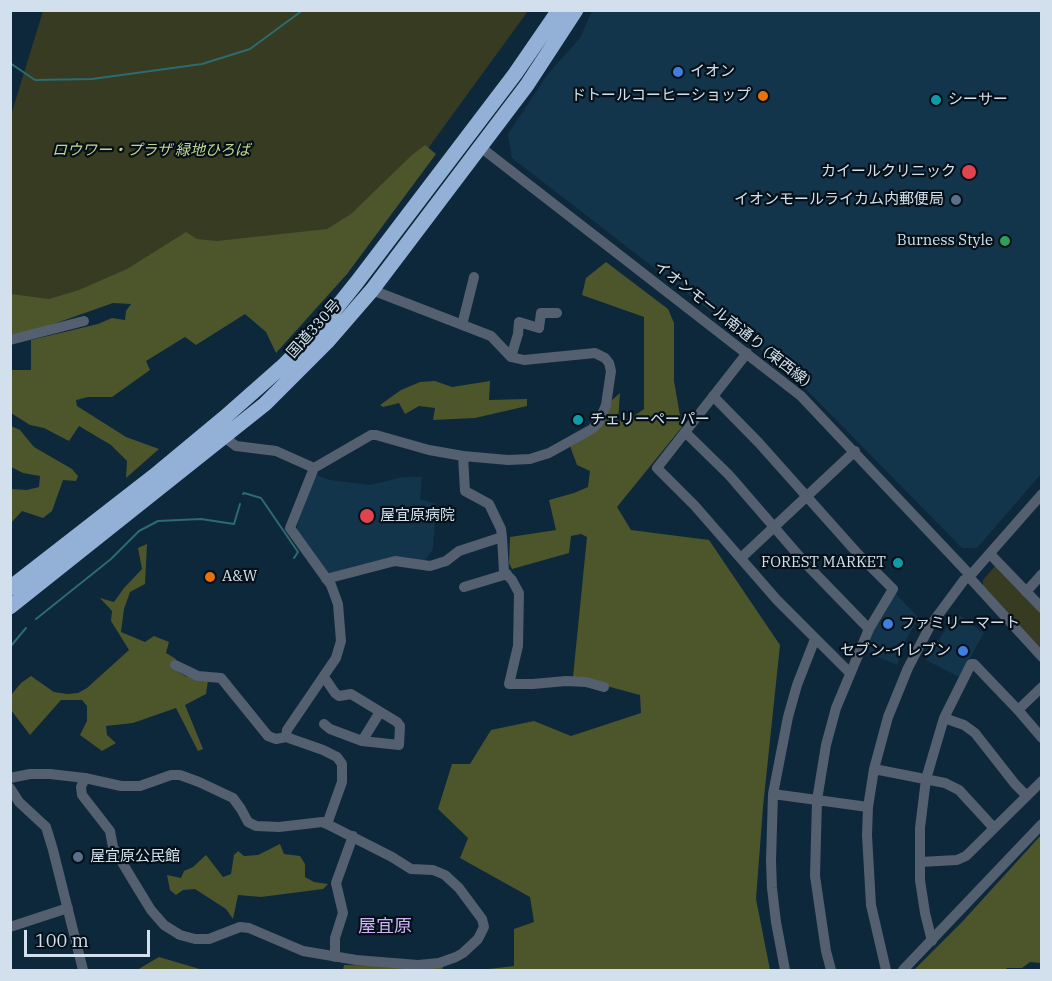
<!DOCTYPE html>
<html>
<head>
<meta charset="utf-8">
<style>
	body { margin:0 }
	#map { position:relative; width:1052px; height:981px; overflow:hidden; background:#0d283a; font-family:"IBM Plex Serif",serif }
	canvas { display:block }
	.frame { position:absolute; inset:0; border:12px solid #d1e0ec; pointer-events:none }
	.scale { position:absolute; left:24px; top:930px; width:126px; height:27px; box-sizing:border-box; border:3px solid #d1e0ec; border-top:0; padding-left:8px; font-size:18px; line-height:21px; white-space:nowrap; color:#d1e0ec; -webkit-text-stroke:4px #051018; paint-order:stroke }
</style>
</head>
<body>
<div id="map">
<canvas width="1052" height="981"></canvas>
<div class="frame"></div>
<div class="scale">100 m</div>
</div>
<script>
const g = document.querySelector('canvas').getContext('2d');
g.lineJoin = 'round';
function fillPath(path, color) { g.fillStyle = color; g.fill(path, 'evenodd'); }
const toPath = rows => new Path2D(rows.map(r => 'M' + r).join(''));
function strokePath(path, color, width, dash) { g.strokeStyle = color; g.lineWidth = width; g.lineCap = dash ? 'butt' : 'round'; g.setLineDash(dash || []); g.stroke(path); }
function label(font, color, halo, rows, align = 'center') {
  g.font = font + ' "IBM Plex Serif","Noto Sans JP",serif'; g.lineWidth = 4.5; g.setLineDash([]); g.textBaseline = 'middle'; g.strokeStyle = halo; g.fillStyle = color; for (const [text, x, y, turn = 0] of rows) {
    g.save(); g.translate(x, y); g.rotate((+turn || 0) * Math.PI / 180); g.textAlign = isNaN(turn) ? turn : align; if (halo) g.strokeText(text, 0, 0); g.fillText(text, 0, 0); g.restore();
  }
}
fillPath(toPath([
	[592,11,1041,11,1041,474,977,548,962,548,789,372,512,158,508,134,547,75,580,38],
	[316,475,330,480,370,485,403,477,422,477,420,499,436,504,433,549,424,562,327,575,299,535,297,527,304,499],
	[895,593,919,618,906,639,897,665,863,650,876,625],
	[956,613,984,633,959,677,926,660]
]), '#13354b');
fillPath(toPath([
	[43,11,528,11,341,268,11,317,11,115],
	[996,565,1041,613,1041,649,983,586,983,580]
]), '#363b21');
fillPath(toPath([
	[425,145,436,154,347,274,276,353,266,332,245,314,196,345,185,337,146,361,150,370,112,397,88,397,76,400,77,406,126,437,159,449,126,478,127,461,111,445,79,426,69,441,44,428,30,425,11,413,11,370,31,370,31,340,98,324,112,318,125,320,126,311,131,304,113,303,45,327,11,336,11,294,49,299,79,290,127,269,186,232,197,239,217,241,327,229,351,214,412,155],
	[606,262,668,309,674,323,674,381,682,427,617,507,631,530,709,540,780,645,763,807,756,899,770,970,480,970,514,966,514,929,534,922,530,897,460,858,468,838,438,809,452,764,470,764,491,730,534,721,571,736,641,713,640,695,573,677,587,537,581,534,571,536,569,553,512,569,509,563,510,537,556,530,549,500,574,493,588,487,590,471,577,465,570,446,605,418,612,400,620,393,618,421,631,418,644,409,644,317,582,295,586,278],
	[435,381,452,387,490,381,489,400,527,399,527,406,475,418,433,420,435,408,419,406,405,414,399,403,383,407,380,405,401,390,420,382],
	[11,426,20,430,34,447,72,469,78,476,76,481,63,480,52,511,43,518,22,511,11,523,11,489,27,490,39,487,40,476,23,473,11,467],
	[147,544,145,584,130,592,124,609,121,632,145,642,154,636,169,642,166,653,176,659,171,668,185,676,208,681,206,694,185,705,203,749,198,751,176,708,133,723,106,726,107,735,116,743,102,751,80,735,87,721,87,706,82,700,61,700,30,735,11,710,11,695,21,683,31,676,54,692,67,694,78,693,87,688,129,650,111,621,112,611,100,598,114,602,124,588,142,569,138,548],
	[1041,835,1041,963,1030,962,1022,968,1007,968,1005,970,914,970,962,922],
	[280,844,284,854,300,856,305,864,305,877,314,882,328,884,323,889,261,897,238,895,233,919,226,909,195,889,183,890,176,895,170,890,167,875,181,878,184,871,193,867,206,855,223,877,231,874,234,855,238,851,244,856,258,855],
	[159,957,203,970,137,970],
	[344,965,443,967,442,970,343,970]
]), '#4d552b');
strokePath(toPath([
	[10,63,35,80,92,79,202,64,250,49,303,10],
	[243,494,244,493,261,498,298,552,294,558],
	[36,619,111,559,139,531,158,521,201,519,234,524,240,504],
	[10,647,26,628]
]), '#2d6b70', 2);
strokePath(toPath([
	[479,146,801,396,970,575],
	[462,325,474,277],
	[10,340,84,321],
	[747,353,657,468,695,506,777,600,849,672],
	[511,357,518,334,519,322,539,328,541,313,557,313],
	[713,396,759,443,858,554,893,589,869,629,836,708,826,745,817,800,815,876,826,951,831,970],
	[685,432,729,475,806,564,869,629],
	[220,434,236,446,276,451,314,468],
	[502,537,504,572,512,580,519,593,518,646,509,684,533,684,566,681,586,682,604,687],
	[990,554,1042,608],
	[741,558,855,451],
	[969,577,1042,657],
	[326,579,395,561,430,566,446,561,459,551,502,537,501,529,489,504,465,491,463,456],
	[464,587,507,574],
	[1026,592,1042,574],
	[175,665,198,676,221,678,268,736,276,739,286,737],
	[324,677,335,693,339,696,351,694,397,722,400,726,399,745,362,741,330,729,324,724],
	[1018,710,1042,687],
	[944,718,964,725,975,733,1015,784,1026,795],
	[362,741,380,712],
	[874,769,945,783,959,790,993,827],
	[10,778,30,774,50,774,85,778,81,787,82,795,110,831,113,847,132,879,151,910,164,925,180,935,195,939,209,939,240,927,249,928,303,951,356,960,418,965,439,963,456,957,463,953,478,939,484,927,482,919,459,888,445,875,433,870,411,869,392,857,327,824,342,782,342,764,337,757,323,750,286,737,287,730,336,658,341,641,338,604,331,585,290,528,314,468,371,435,376,435,429,450,463,456,508,460,530,459,549,453,592,429,599,422,606,405,611,371,609,363,605,358,595,353,524,360,511,357,491,336,372,290],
	[85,778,121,786,140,786,171,775,180,775,199,782,233,798,241,809,248,822,256,826,279,827,322,822,327,824],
	[10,788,19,802,46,827,53,850,83,970],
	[773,794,868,807],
	[920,862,957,860,966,856,1042,781],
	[10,927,68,908],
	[932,941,925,913,920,880,920,828,926,779,944,718,971,664,974,664,1018,710,1042,738],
	[335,957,335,938,343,913,336,883,353,836],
	[785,970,776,922,772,888,771,861,773,794,788,717,797,685,815,639],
	[886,970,871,905,867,835,868,807,874,769,888,717,908,668,930,626,964,580,969,577,1042,494],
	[903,970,1042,824]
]), '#545f6f', 10);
strokePath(toPath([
	[10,588,154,476,225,417,285,364,321,327,357,282,515,74,559,10],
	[10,607,265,404,327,342,372,290,527,85,576,10]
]), '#93b0d6', 15);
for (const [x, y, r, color] of [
	[678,72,6,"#3f7fe0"],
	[763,96,6,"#e8710a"],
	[936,100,6,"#0f9aa8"],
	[969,172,8,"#e0444e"],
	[956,200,6,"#5c6f8a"],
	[1005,241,6,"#2e9e5b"],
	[578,420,6,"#0f9aa8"],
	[367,516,8,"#e0444e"],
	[898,563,6,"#0f9aa8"],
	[210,577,6,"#e8710a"],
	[888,624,6,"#3f7fe0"],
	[963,651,6,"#3f7fe0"],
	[78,857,6,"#5c6f8a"]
]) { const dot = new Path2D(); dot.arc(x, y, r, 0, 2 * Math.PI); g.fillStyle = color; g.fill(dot); strokePath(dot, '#051018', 2); }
label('15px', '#d1e0ec', '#051018', [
	["イオン",690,72],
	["ドトールコーヒーショップ",751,96,"right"],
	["シーサー",948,100],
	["カイールクリニック",956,172,"right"],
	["イオンモールライカム内郵便局",944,200,"right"],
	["Burness Style",993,241,"right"],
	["チェリーペーパー",590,420],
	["屋宜原病院",380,516],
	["FOREST MARKET",886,563,"right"],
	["A&W",222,577],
	["ファミリーマート",900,624],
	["セブン-イレブン",951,651,"right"],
	["屋宜原公民館",90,857]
], 'left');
label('italic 15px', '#c6d58e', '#051018', [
	["ロウワー・プラザ 緑地ひろば",151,151]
]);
label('15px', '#d1e0ec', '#051018', [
	["イオンモール南通り (東西線)",732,324,38],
	["国道330号",314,329,-48]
]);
label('18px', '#cfb2f7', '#051018', [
	["屋宜原",385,927]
]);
</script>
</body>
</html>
